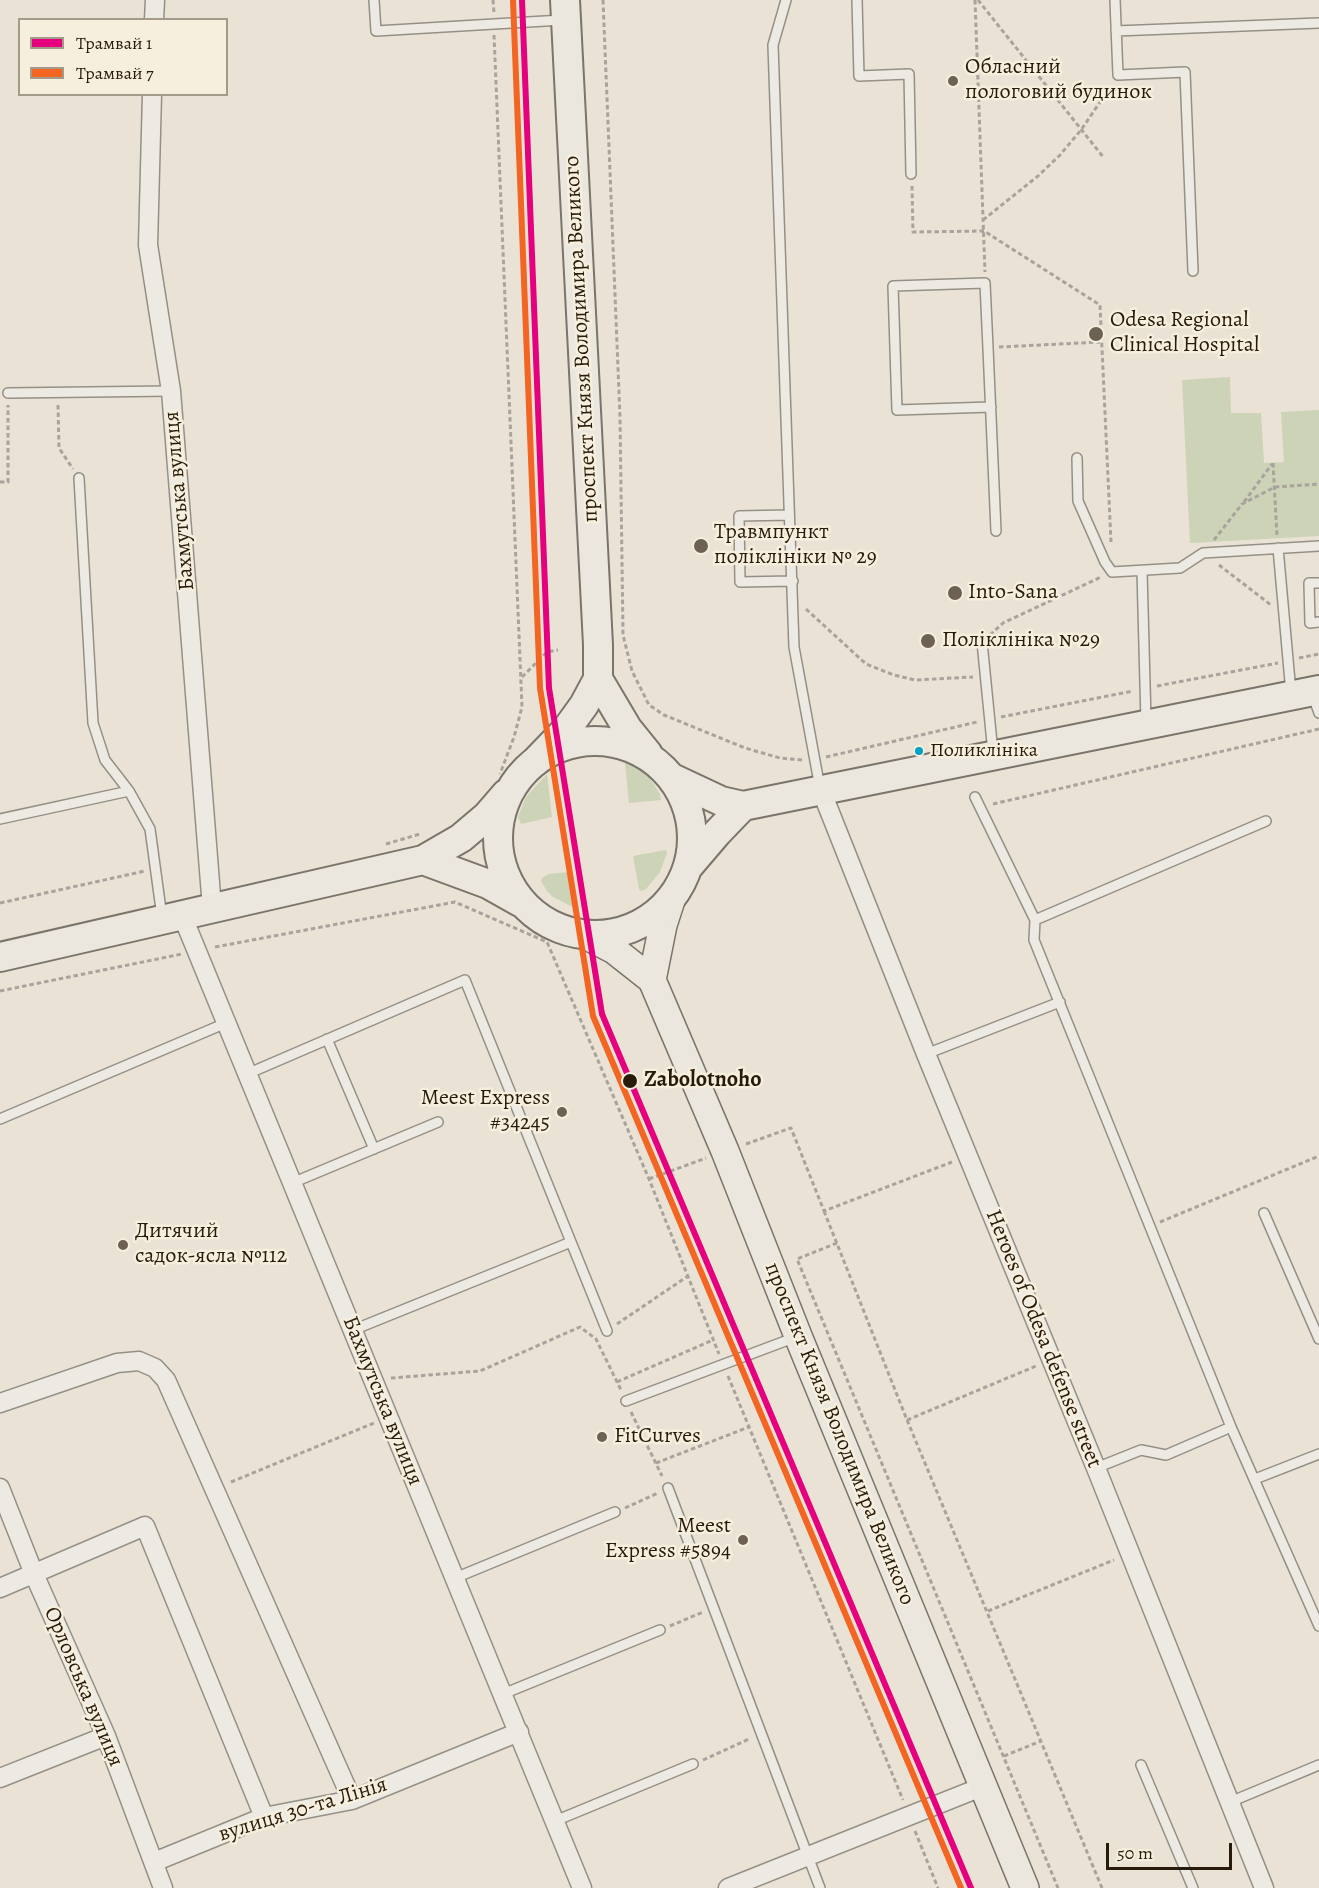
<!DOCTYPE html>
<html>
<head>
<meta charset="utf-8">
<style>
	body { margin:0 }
	#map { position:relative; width:1319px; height:1888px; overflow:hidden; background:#e9e2d5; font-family:Alegreya,serif }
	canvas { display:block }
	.legend { position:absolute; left:18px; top:18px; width:210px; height:78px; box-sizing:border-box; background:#f6efde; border:2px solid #a49a8a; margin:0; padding:8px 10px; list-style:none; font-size:18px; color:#291b0b }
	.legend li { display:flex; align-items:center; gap:12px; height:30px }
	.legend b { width:30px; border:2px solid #a49a8a }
	.scale { position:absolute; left:1106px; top:1843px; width:126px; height:27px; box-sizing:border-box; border:3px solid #291b0b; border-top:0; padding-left:8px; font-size:18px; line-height:21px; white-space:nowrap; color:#291b0b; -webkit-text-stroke:4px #f6efde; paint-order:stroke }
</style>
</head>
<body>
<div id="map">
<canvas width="1319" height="1888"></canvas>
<ul class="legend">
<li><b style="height:8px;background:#e5007d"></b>Трамвай 1</li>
<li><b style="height:8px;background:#f26522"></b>Трамвай 7</li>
</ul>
<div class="scale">50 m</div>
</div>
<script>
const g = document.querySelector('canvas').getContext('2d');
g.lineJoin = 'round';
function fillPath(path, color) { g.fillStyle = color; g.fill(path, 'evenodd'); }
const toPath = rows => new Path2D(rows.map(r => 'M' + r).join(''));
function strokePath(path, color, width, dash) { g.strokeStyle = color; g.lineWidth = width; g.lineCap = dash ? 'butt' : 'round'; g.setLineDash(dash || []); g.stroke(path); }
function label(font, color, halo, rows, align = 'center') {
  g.font = font + ' Alegreya,serif'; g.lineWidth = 5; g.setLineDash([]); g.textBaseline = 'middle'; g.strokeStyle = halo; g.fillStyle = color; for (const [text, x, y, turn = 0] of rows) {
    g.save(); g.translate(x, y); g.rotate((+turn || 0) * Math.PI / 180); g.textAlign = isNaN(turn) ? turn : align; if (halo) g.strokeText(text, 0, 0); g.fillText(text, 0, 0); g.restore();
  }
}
fillPath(toPath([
	[1230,377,1231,413,1261,413,1264,463,1284,462,1281,412,1319,410,1319,536,1190,543,1182,380],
	[625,763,633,765,649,777,660,794,661,800,629,803],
	[547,774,552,817,521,824,518,817,526,797],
	[666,850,667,853,660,872,646,889,641,891,639,889,633,856],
	[569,872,573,907,553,897,547,891,541,881,542,878,549,874]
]), '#ccd3b6');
const service = toPath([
	[374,0,376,31,562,20],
	[786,0,773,45,794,647,820,788],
	[857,0,859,76,909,74,911,174],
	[1115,0,1118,75,1185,72,1193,271],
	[1116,31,1319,23],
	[8,393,171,391],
	[991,407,897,410,893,286,985,283,988,348,996,531],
	[1077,458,1078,501,1105,562,1112,572,1180,568,1203,553,1319,546],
	[79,478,93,723,105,760,129,791,150,829,162,917],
	[789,515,739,516,740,582,793,581],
	[1278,548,1291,693],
	[1142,571,1146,722],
	[1319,583,1309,583,1310,623,1319,622],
	[982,642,993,753],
	[1313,696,1319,713],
	[975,797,1035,920,1034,940,1231,1427,1319,1626],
	[0,819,129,791],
	[1035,920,1266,821],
	[327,1039,374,1149],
	[926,1054,1060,1002],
	[247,1074,465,980,607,1331],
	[0,1119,226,1023],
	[292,1183,438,1122],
	[1264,1213,1319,1339],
	[353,1330,571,1242],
	[626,1401,796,1337],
	[1096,1468,1141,1450,1166,1455,1231,1427],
	[1255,1479,1319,1454],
	[668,1488,820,1888],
	[455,1578,615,1512],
	[503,1694,660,1630],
	[1141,1765,1193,1888],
	[1230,1802,1319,1765],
	[555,1821,693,1764]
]);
const minor = toPath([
	[154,20,155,0],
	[152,94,148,245,171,391,212,908],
	[821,790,926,1054,1096,1468,1264,1888],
	[182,915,582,1888],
	[0,1403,117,1363,139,1361,155,1368,166,1380,352,1800],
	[0,1488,34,1574,106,1736,163,1888],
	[0,1588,145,1526,264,1817],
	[0,1778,106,1736],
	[154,1862,264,1817,352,1800,519,1732],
	[728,1888,984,1786]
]);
const primary = toPath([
	[583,934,614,950,652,980,725,1151,798,1336,1025,1888],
	[652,980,663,925,672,897]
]);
const trunk = toPath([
	[598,679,627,728,648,754],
	'498 838a97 97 0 1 1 194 0a97 97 0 1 1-194 0Z',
	[535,762,566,730,584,705,598,679,598,645,565,0],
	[672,778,721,801,743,806,1319,690],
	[423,860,488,884,520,902],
	[688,867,717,833,743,806],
	[0,957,423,860,461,838,487,816,506,794]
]);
strokePath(service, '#959086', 12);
strokePath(minor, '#959086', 21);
strokePath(primary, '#7a746b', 30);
strokePath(trunk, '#7a746b', 32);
strokePath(toPath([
	[493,0,494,13],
	[603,0,620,417,623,635,632,671,649,705,664,715,745,748,780,758,802,760],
	[975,0,985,272],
	[978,0,1104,158],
	[494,35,522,707,514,737,500,774],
	[912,186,913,232,984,231,1100,305,1111,542],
	[983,220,1038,176,1060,155,1081,130,1111,86],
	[999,347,1100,342],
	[58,405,59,448,73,469],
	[1273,463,1277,536],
	[0,482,8,482,8,405],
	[1244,502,1272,464],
	[1214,540,1242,504,1275,487,1319,484],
	[1219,565,1271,605],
	[806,609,866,664,894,675,915,680,973,677],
	[990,635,1003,623,1101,577],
	[1299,658,1319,654],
	[522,677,547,652,558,650],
	[1157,686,1278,663],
	[1001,717,1133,691],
	[826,757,977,722],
	[993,804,1319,729],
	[386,844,420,834],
	[0,903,145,871],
	[215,947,455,902,547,942,649,1179,719,1354],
	[0,991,182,954],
	[746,1144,791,1128,824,1211,952,1162],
	[649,1179,706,1158],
	[824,1211,907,1420,1102,1888],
	[1160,1222,1319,1156],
	[837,1243,797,1259,1058,1888],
	[617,1324,688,1276],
	[728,1376,903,1800],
	[391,1378,480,1371,580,1327,596,1339,621,1390],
	[617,1382,713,1340],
	[631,1412,662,1476],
	[907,1420,1036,1366],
	[656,1463,749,1427],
	[231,1482,374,1423],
	[625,1508,658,1493],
	[988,1611,1114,1560],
	[670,1626,703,1612],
	[1004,1756,1041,1741],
	[703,1760,749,1739],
	[915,1831,938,1888]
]), '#a8a39c', 3, [4.5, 3]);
strokePath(service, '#edeae3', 9);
strokePath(minor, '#edeae3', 18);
strokePath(primary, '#ebe6de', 27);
strokePath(trunk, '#ebe6de', 28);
strokePath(toPath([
	[522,0,549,688,602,1014,971,1888]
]), '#e5007d', 6);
strokePath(toPath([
	[513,0,540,688,593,1016,961,1888]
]), '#f26522', 6);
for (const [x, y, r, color] of [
	[953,81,6,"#6c6152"],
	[1096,334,8,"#6c6152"],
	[701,546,8,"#6c6152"],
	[955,593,8,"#6c6152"],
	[928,641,8,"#6c6152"],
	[919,751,5,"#02a2c4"],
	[630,1081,8,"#291b0b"],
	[562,1112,6,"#6c6152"],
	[123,1245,6,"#6c6152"],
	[602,1437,6,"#6c6152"],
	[743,1540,6,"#6c6152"]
]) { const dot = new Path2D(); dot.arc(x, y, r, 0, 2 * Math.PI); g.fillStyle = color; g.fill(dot); strokePath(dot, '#f6efde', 2); }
label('20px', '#291b0b', '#f6efde', [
	["Поликлініка",930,751]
], 'left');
label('22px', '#291b0b', '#f6efde', [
	["Обласний",965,68],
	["пологовий будинок",965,93],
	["Odesa Regional",1110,321],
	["Clinical Hospital",1110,346],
	["Травмпункт",714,533],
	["поліклініки № 29",714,558],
	["Into-Sana",968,593],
	["Поліклініка №29",942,641],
	["Meest Express",550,1099,"right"],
	["#34245",550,1124,"right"],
	["Дитячий",135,1232],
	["садок-ясла №112",135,1257],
	["FitCurves",614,1437],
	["Meest",731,1527,"right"],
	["Express #5894",731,1552,"right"]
], 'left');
label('22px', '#291b0b', '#f6efde', [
	["проспект Князя Володимира Великого",582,339,-93],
	["Бахмутська вулиця",180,501,-95],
	["Heroes of Odesa defense street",1043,1339,68],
	["Бахмутська вулиця",382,1401,68],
	["проспект Князя Володимира Великого",839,1434,68],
	["Орловська вулиця",83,1687,67],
	["вулиця 30-та Лінія",303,1810,-17]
]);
label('bold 22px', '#291b0b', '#f6efde', [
	["Zabolotnoho",644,1081]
], 'left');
</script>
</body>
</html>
